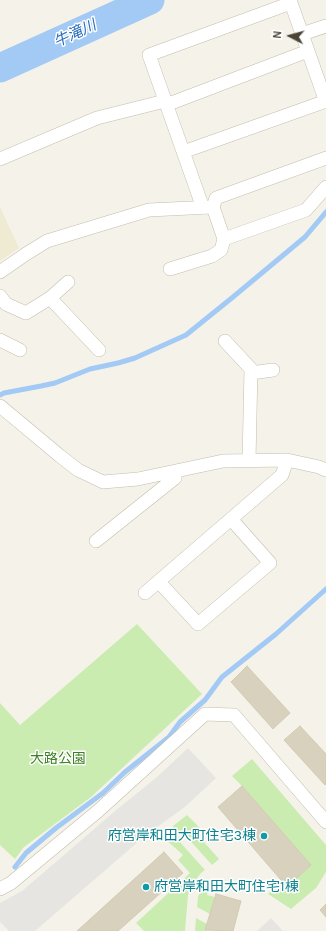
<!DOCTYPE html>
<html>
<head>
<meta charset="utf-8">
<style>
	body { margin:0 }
	#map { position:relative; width:326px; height:931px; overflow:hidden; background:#f5f3e9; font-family:Karla,sans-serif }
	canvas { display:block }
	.north { position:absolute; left:270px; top:16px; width:40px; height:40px; -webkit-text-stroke:3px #fff; paint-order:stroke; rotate:276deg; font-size:11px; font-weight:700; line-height:16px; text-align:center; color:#4a4537 }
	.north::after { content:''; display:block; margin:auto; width:14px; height:18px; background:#4a4537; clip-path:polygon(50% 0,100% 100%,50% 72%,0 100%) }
</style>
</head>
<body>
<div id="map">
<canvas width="326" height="931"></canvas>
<div class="north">N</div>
</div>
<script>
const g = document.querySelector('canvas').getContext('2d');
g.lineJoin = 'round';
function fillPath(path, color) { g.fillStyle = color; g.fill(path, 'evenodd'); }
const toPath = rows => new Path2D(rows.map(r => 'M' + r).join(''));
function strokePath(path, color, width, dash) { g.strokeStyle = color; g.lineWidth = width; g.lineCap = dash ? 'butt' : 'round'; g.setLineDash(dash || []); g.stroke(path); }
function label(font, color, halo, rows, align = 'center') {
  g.font = font + ' Karla,"Noto Sans JP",sans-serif'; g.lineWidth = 3; g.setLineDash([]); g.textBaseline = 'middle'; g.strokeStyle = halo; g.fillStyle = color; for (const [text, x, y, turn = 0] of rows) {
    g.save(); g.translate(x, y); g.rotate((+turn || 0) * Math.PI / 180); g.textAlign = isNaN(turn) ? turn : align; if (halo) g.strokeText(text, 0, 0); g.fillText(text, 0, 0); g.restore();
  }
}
fillPath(toPath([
	[0,207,19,248,0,261]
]), '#efebd2');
fillPath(toPath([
	[137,624,202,694,91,797,24,847,15,859,0,845,0,703,20,725],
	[252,759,326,845,326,872,316,888,291,909,268,894,282,881,287,886,311,865,242,786,232,776],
	[187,815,200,828,195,832,219,859,212,865,185,835,179,831,173,830,173,826],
	[173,838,179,841,205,870,201,873,193,883,188,895,185,931,144,931,136,923,190,873,178,860,183,855,165,839],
	[211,881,207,895,215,897,210,914,197,907,198,897,201,890],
	[196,918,207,924,205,930,207,931,195,931]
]), '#caecb0');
fillPath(toPath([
	[188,748,216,778,185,807,146,835,35,931,9,931,0,922,0,903,22,891,115,811,157,777],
	[271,918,283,931,257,931]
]), '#e7e5e1');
strokePath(toPath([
	[0,395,4,393,41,386,55,383,90,369,118,363,135,358,186,335,233,297,305,237,326,212],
	[15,867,26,853,56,828,103,793,125,772,169,737,180,722,205,700,222,677,276,634,326,589]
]), '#a3c9f5', 5);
strokePath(toPath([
	[0,68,150,0]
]), '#a3c9f5', 29);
const building = toPath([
	[247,666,290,713,273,729,231,682,247,666],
	[300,726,326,754,326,784,325,785,284,740,300,726],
	[242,786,311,865,287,887,218,807,242,786],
	[164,852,183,873,118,931,77,931,164,852],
	[216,894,241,901,233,931,205,930,216,894],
	[326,904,326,917,320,910,326,904]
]);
fillPath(building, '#d8d1be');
strokePath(building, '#d3cab0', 1);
const minor = toPath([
	[290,0,326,102],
	[302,34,326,26],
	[166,105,308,51],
	[183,152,326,101],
	[0,159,97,118,165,101],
	[203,208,149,55,291,3],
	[224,239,306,210,326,187],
	[170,269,212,256,221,250,224,239,213,207,216,198,326,158],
	[0,272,26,254,47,241,149,210,211,207],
	[0,296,6,304,26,313,50,298,68,282],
	[50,298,99,350],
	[0,340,20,350],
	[225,341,251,369,249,461],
	[251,373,273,370],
	[0,406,60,456,78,470,103,482,138,479,223,461,287,460,319,467,326,470],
	[96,541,175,478,176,471],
	[159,582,198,624,270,563,231,519],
	[145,593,282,475,287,460],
	[0,889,11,883,98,811,205,714,234,715,326,822]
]);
strokePath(minor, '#c2bdab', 14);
strokePath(minor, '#fff', 13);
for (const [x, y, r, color] of [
	[264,836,4,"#0f9aa8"],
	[146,887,4,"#0f9aa8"]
]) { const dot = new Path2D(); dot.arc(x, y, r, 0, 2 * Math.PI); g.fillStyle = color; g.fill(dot); strokePath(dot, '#fff', 1.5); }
label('14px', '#3d8025', '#fff', [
	["大路公園",58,759]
]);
label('14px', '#0d838f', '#fff', [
	["府営岸和田大町住宅3棟",256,836],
	["府営岸和田大町住宅1棟",154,887,"left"]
], 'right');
label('italic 15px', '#286cbd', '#fff', [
	["牛滝川",75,34,-25]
]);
</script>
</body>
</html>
